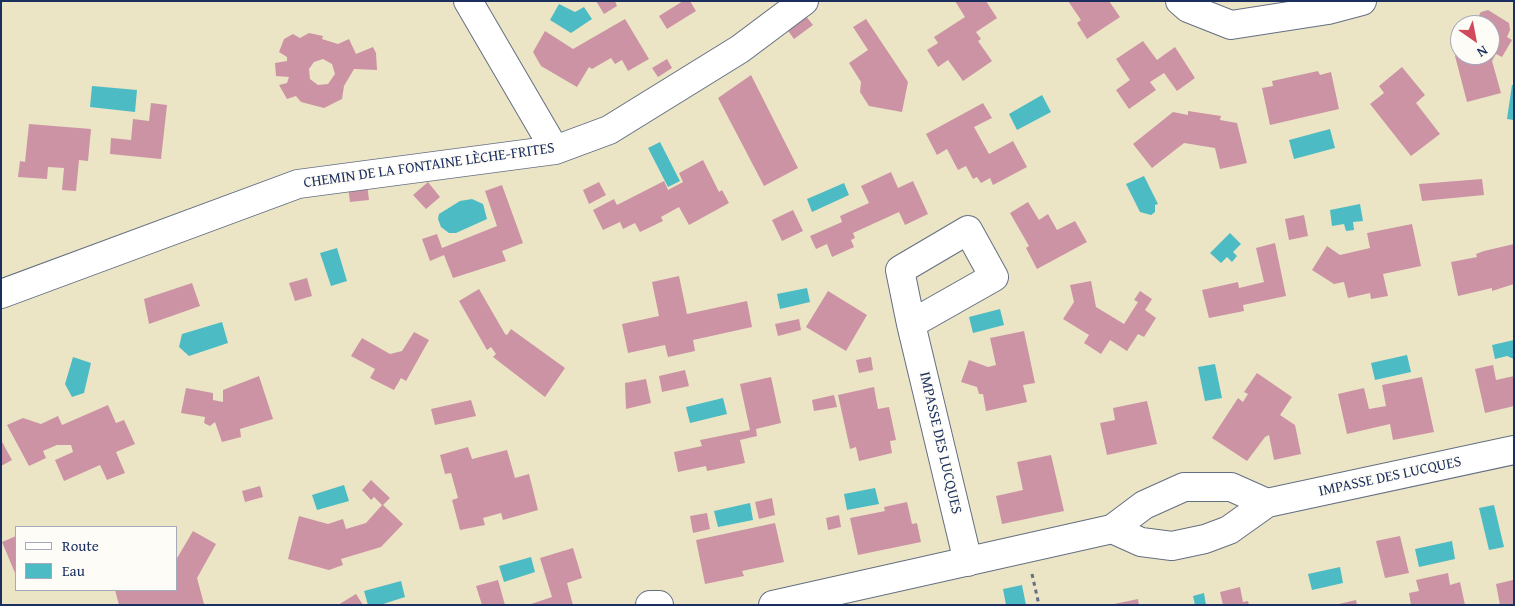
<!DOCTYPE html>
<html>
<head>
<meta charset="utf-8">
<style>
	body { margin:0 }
	#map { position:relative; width:1515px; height:606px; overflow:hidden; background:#ebe5c6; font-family:"Gentium Book Plus",serif }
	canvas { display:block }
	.frame { position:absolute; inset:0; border:2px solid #1b2f5e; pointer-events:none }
	.legend { position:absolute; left:15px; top:526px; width:162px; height:65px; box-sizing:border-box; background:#fdfcf7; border:1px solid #a3aaba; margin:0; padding:6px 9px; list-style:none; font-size:15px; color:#1b2f5e }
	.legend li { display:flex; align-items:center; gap:10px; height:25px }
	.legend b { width:25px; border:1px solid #a3aaba }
	.north { position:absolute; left:1450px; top:15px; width:50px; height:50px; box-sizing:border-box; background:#fdfcf7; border:1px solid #a3aaba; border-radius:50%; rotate:147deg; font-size:14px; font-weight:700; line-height:20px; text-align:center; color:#1b2f5e }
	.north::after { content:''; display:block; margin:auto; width:18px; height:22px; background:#d1495b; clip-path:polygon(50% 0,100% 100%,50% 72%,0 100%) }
</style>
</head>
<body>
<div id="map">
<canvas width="1515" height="606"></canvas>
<div class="frame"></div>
<ul class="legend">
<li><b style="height:6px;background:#fff"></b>Route</li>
<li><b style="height:14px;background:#4cbbc3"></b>Eau</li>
</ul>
<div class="north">N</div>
</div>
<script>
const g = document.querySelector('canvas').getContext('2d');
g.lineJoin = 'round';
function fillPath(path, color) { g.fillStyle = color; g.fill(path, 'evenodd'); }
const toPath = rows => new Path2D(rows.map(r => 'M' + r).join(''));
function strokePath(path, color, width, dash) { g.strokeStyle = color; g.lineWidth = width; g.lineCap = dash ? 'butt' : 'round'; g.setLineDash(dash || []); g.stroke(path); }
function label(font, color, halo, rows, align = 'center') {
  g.font = font + ' "Gentium Book Plus",serif'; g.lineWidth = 4; g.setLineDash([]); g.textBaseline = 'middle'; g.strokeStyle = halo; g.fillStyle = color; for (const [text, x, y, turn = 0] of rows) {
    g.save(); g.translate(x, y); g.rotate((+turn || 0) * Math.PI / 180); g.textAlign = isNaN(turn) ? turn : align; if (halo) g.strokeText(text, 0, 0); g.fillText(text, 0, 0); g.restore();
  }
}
fillPath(toPath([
	[559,4,575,12,584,7,592,19,571,33,550,20],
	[1512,85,1514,85,1514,120,1507,119],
	[92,86,137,90,135,112,90,107],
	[1042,95,1051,112,1017,130,1009,114],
	[1330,129,1335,148,1294,159,1289,140],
	[660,142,680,181,668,187,648,148],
	[1144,176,1158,204,1155,205,1155,212,1151,215,1140,212,1126,184],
	[844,183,849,195,812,212,807,199],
	[472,199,483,204,487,219,456,233,449,233,441,227,438,219,439,214,460,201],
	[1360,204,1363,221,1353,222,1354,230,1346,231,1344,224,1332,226,1330,210],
	[1230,233,1241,244,1233,252,1237,256,1232,262,1227,257,1221,263,1210,253],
	[337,248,347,281,331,286,320,253],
	[807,288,810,302,780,309,777,294],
	[1000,309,1004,325,973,333,969,317],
	[222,322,228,343,189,356,179,347,182,334],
	[1514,340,1514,359,1507,356,1495,359,1492,345],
	[1407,355,1411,372,1375,380,1371,363],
	[73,357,91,363,84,393,72,397,65,384],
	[1215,364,1222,398,1205,401,1198,367],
	[723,398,727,414,690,423,686,407],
	[344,485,349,501,317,510,312,495],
	[875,488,879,504,847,510,844,494],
	[750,503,753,520,718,527,714,511],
	[1494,505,1504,547,1489,550,1479,508],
	[1452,541,1455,559,1419,567,1415,549],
	[531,557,535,572,504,582,499,566],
	[1340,567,1343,583,1312,590,1308,574],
	[401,581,405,597,380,605,368,605,364,591],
	[1022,585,1026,605,1006,605,1003,589],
	[1204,593,1206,605,1195,605,1193,596]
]), '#4cbbc3');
fillPath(toPath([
	[596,1,615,1,617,6,604,14],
	[683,1,690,1,696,11,667,29,659,16],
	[955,1,986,1,997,18,976,32,981,39,978,41,992,61,963,81,948,60,938,67,927,50,938,43,934,37,965,17],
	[1068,1,1109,1,1120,17,1087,39,1077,23,1081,20],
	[1488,10,1509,23,1510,30,1507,37,1512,40,1502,57,1496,54,1492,61,1501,93,1467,102,1455,56,1460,48,1460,55,1490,55,1490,25,1473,25,1481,12],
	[805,15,813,25,794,39,786,28],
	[625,19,649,59,628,71,622,60,615,64,611,58,592,69,589,67,577,87,541,66,533,52,545,31,573,49],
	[866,19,908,82,902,112,869,106,860,92,861,82,849,63,868,50,853,27],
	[309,33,323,36,322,39,338,44,349,39,356,54,373,47,376,53,377,70,354,69,344,86,342,99,324,108,301,102,296,96,287,99,279,85,287,83,289,77,276,76,275,63,287,61,287,57,279,52,284,39,293,34,300,38],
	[323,59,332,64,335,74,328,84,318,85,310,79,309,69,314,62],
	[1143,41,1157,60,1175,47,1195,78,1177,91,1164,73,1150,82,1156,90,1129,109,1116,90,1130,80,1116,59],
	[667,59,672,68,658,77,652,68],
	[1402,67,1425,95,1416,103,1440,134,1411,156,1370,104,1384,93,1379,86],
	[1318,71,1320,75,1331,72,1339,109,1270,125,1262,88,1273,86,1272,81],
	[751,75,798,168,764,186,718,98],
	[151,103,167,105,161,159,110,154,111,138,131,140,133,119,149,121],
	[983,103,992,118,974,127,989,154,1013,141,1027,167,993,185,990,178,981,183,977,177,973,179,966,166,958,170,947,149,937,155,926,134],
	[1188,111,1221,116,1220,120,1237,123,1247,163,1220,169,1215,148,1184,143,1152,168,1133,144,1173,112,1188,115],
	[29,124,91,129,88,161,79,160,76,191,62,190,64,168,48,167,47,179,18,177,20,161,25,162],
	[703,160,719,192,722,190,729,203,689,225,679,207,661,217,663,221,640,232,635,223,623,229,620,222,603,230,593,210,614,199,617,205,664,181,668,190,683,182,679,173],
	[891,172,898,188,913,181,928,214,905,225,899,212,853,233,855,238,851,240,854,247,832,257,827,244,816,249,810,236,842,222,840,216,869,203,861,186],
	[1482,179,1484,195,1422,201,1419,184],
	[428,182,440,197,426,209,413,195],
	[599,182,606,195,589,204,583,190],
	[367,184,369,200,350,202,348,187],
	[502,185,523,243,502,251,506,261,453,278,444,255,430,261,422,239,437,234,442,248,497,226,485,191],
	[1028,202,1039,220,1048,214,1057,230,1075,221,1087,242,1037,269,1026,248,1029,246,1010,213],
	[793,210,803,231,782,241,772,220],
	[1304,215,1308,236,1289,240,1285,219],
	[1412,224,1421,266,1383,274,1388,296,1371,299,1370,293,1348,298,1344,282,1334,284,1312,270,1327,246,1340,255,1370,248,1367,233],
	[1275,243,1286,296,1243,305,1244,311,1209,318,1202,290,1238,282,1239,288,1264,282,1256,248],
	[1514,244,1514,284,1492,291,1492,288,1458,296,1451,262,1477,257,1476,254,1484,251],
	[679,276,687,314,747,301,752,327,693,340,695,351,668,357,665,345,628,353,622,324,659,316,652,282],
	[307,278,312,296,295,301,289,283],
	[1091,281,1096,307,1124,324,1138,302,1134,300,1140,291,1152,299,1145,310,1156,318,1144,337,1138,334,1127,351,1110,340,1101,354,1084,343,1089,335,1063,319,1074,302,1070,285],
	[192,283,200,306,149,324,144,299],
	[479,289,505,334,507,335,511,329,565,368,545,397,493,357,496,354,491,347,487,350,459,301],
	[828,291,867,315,846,351,806,327],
	[799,319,801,330,778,336,775,324],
	[1024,331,1035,383,1023,385,1027,402,986,411,983,394,979,394,977,387,961,382,969,360,988,367,996,365,990,338],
	[414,332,429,340,406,381,401,378,394,390,370,378,375,369,351,356,362,338,390,354,402,351],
	[871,357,873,370,859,373,856,360],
	[1493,365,1496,380,1514,376,1514,406,1485,413,1475,369],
	[685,370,689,386,662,392,659,376],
	[1257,373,1292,397,1280,415,1295,425,1301,454,1274,460,1269,435,1265,437,1247,461,1212,438,1238,398,1243,402,1248,394,1244,392],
	[259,376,273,419,240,429,241,437,222,442,215,422,210,426,204,423,205,417,181,413,186,388,213,393,213,400,223,402,223,390],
	[771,377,781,423,756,429,757,436,740,440,745,463,707,471,706,466,678,472,674,452,702,446,700,440,750,430,740,384],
	[1422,377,1434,432,1393,440,1390,424,1347,434,1338,394,1364,388,1369,409,1386,406,1382,385],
	[646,379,651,403,626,409,625,383],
	[874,387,878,409,889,407,896,440,890,441,892,453,859,461,856,447,850,449,838,395],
	[834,395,837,407,814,411,812,400],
	[471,400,476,416,435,425,431,409],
	[1147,401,1157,444,1107,455,1100,423,1115,420,1113,408],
	[108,405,116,423,124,420,135,444,116,452,125,473,107,480,100,465,64,481,55,460,73,452,71,445,57,445,43,451,46,458,29,466,7,425,23,418,41,424,58,416,62,425],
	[1,440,12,460,1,466],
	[468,447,472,459,507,450,515,478,529,474,538,510,503,520,501,513,483,518,485,525,460,530,452,500,458,498,451,473,445,474,440,455],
	[1051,455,1064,511,1002,524,996,496,1023,490,1017,462],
	[371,480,390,498,383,505,403,524,381,547,341,559,343,565,329,570,288,559,299,516,328,524,343,519,346,529,366,523,382,505,374,497,371,500,362,490],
	[260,486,263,497,245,502,242,491],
	[772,498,775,515,759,519,755,502],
	[907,502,912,524,917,523,921,542,858,555,850,518,885,511,884,507],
	[707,513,710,529,693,533,690,516],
	[839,515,841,527,828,530,826,518],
	[775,523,784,562,742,571,744,576,705,584,696,540],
	[193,531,216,544,197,578,204,604,119,605,115,590,176,590,176,560],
	[16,536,16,572,15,573,2,542],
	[1400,536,1409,573,1385,578,1376,541],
	[573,548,582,578,567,583,573,605,528,605,552,597,540,558],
	[1448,573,1450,585,1460,582,1465,605,1411,605,1409,593,1419,591,1416,580],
	[498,580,505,605,482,605,476,586],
	[1513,580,1514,605,1500,605,1496,584],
	[1240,587,1243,602,1248,601,1249,605,1223,605,1220,592],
	[356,594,363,605,338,605],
	[1138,599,1139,605,1114,605,1114,604],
	[1356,600,1357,605,1339,605,1339,604]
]), '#cc93a4');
const minor = toPath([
	[468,1,555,150],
	[1180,1,1188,8,1231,25,1328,10,1362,1],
	[1,294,298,184,555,150,609,130,740,49,804,1],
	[911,324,900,270,968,230,994,277,911,324,968,562],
	[1112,529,1141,542,1172,546,1205,539,1229,530,1267,503],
	[650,605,659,605],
	[773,605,1112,529,1144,505,1184,487,1231,487,1267,503,1514,450]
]);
strokePath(minor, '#646f82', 30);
strokePath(toPath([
	[1032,574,1039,605]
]), '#646f82', 3, [4, 4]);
strokePath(minor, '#fff', 28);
label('15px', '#1b2f5e', '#fdfcf7', [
	["CHEMIN DE LA FONTAINE LÈCHE-FRITES",429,166,-8],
	["IMPASSE DES LUCQUES",940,443,77],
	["IMPASSE DES LUCQUES",1390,477,-12]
]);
</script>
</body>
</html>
